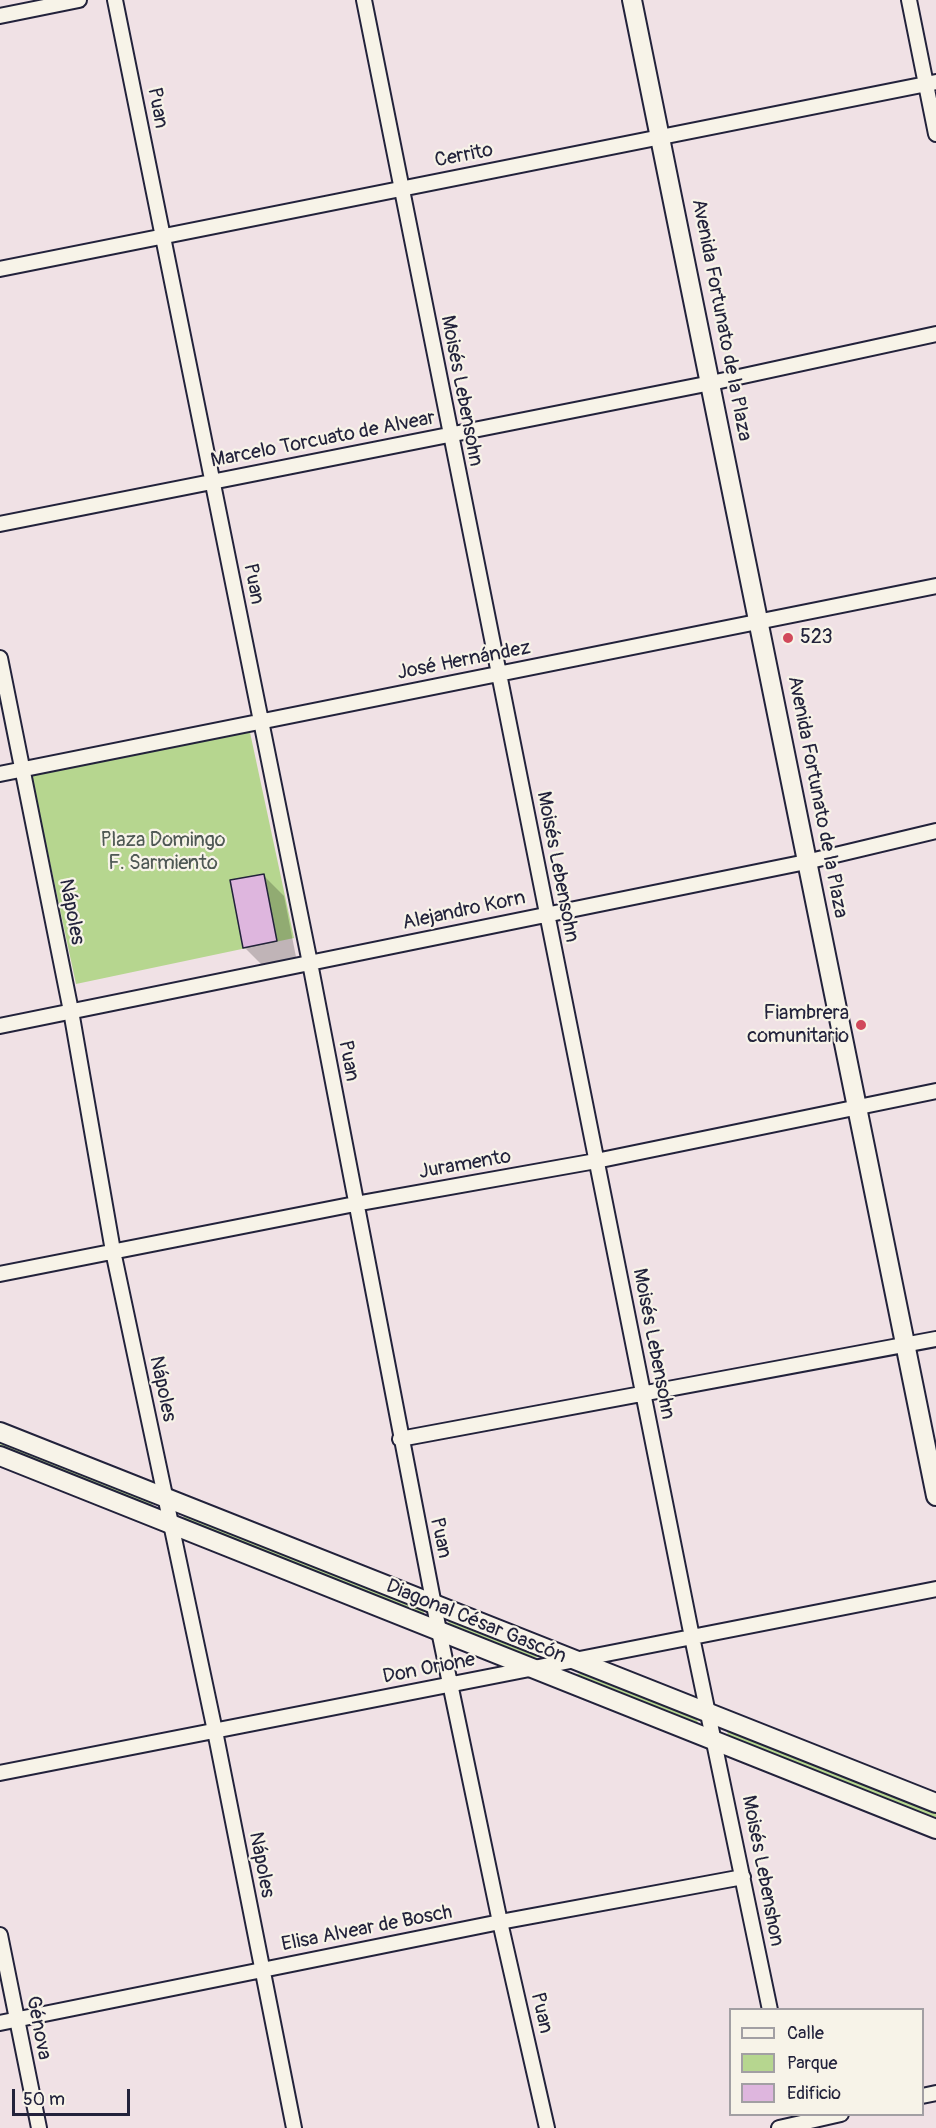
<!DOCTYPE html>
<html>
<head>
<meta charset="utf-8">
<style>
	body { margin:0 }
	#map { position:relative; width:936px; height:2128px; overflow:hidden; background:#f0e1e5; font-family:Pangolin,sans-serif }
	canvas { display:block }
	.legend { position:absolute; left:729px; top:2008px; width:195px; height:108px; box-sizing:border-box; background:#f7f3e8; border:2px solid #a29fa3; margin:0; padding:8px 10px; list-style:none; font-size:18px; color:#22223b }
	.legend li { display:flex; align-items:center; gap:12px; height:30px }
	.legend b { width:30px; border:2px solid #a29fa3 }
	.scale { position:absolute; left:12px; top:2089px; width:118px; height:27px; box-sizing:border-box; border:3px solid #22223b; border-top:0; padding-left:8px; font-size:18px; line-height:21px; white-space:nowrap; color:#22223b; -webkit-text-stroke:4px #f7f3e8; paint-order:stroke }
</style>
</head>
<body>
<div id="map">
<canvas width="936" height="2128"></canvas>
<ul class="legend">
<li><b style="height:8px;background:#f7f3e8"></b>Calle</li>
<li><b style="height:16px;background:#b6d68f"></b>Parque</li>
<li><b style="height:16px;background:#deb6de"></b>Edificio</li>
</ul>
<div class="scale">50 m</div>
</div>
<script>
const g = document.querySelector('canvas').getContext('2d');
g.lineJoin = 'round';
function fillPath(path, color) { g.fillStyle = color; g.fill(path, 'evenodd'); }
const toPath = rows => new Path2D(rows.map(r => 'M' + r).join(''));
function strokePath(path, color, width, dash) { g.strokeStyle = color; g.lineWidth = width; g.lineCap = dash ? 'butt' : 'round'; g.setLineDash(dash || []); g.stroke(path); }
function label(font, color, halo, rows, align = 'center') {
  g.font = font + ' Pangolin,sans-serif'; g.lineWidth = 4.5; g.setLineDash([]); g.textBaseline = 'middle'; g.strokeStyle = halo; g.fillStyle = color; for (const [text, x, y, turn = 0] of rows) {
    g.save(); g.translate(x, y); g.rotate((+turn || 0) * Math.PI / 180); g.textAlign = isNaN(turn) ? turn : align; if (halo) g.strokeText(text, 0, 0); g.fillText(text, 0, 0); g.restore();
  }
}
fillPath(toPath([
	[248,723,294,938,76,984,30,769],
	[0,1438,151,1498,154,1511,0,1450],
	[182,1511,423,1607,425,1619,185,1523],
	[447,1616,546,1656,526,1659,450,1629],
	[586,1672,696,1715,699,1728,568,1676],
	[726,1727,936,1811,936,1823,729,1740]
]), '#b6d68f');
fillPath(toPath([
	[264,876,284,896,297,962,265,968,244,947]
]), '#0003');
const building = toPath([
	[264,874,277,941,243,948,230,880,264,874]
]);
fillPath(building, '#deb6de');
strokePath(building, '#22223b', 1.5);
const street = toPath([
	[115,0,310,963,439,1631,500,1922,547,2128],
	[364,0,692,1637,770,2010],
	[909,0,936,134],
	[0,16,79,0],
	[0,269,936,82],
	[0,524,711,383,936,334],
	[0,658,71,1011,113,1251,215,1731,294,2128],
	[0,774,936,586],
	[0,1026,806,862,936,831],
	[0,1274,355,1204,596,1161,936,1091],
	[400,1439,936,1339],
	[0,1773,936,1589],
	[0,1935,39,2128],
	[0,2023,500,1922,743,1877],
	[922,2096,936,2093],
	[779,2128,841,2114]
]);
const secondary = toPath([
	[632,0,936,1496],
	[0,1432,936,1803],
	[0,1456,936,1829]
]);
strokePath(street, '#22223b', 18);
strokePath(secondary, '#22223b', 22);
strokePath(street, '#f7f3e8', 14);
strokePath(secondary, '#f7f3e8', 18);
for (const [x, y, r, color] of [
	[788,638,6,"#d1495b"],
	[861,1025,6,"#d1495b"]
]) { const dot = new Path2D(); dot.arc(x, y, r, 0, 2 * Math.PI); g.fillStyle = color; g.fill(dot); strokePath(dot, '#f7f3e8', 2); }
label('20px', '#22223b', '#f7f3e8', [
	["Puan",157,108,79],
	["Cerrito",464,156,-11],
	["Avenida Fortunato de la Plaza",721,320,79],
	["Moisés Lebensohn",461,391,79],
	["Marcelo Torcuato de Alvear",323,440,-11],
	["Puan",253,584,79],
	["José Hernández",464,661,-11],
	["Avenida Fortunato de la Plaza",817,797,79],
	["Moisés Lebensohn",557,867,79],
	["Alejandro Korn",464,911,-12],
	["Nápoles",71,912,79],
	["Puan",348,1061,79],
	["Juramento",465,1165,-10],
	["Moisés Lebensohn",653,1344,79],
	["Nápoles",162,1389,78],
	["Puan",440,1538,78],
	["Diagonal César Gascón",476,1622,22],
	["Don Orione",429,1669,-11],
	["Nápoles",261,1865,79],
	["Moisés Lebenshon",762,1871,79],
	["Elisa Alvear de Bosch",367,1929,-11],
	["Puan",541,2013,77],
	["Génova",38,2028,79]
]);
label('20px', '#22223b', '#f7f3e8', [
	["523",800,638],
	["Fiambrera",849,1014,"right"],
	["comunitario",849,1037,"right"]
], 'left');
label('20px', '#4e5854', '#f7f3e8', [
	["Plaza Domingo",163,841],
	["F. Sarmiento",163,864]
]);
</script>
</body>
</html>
